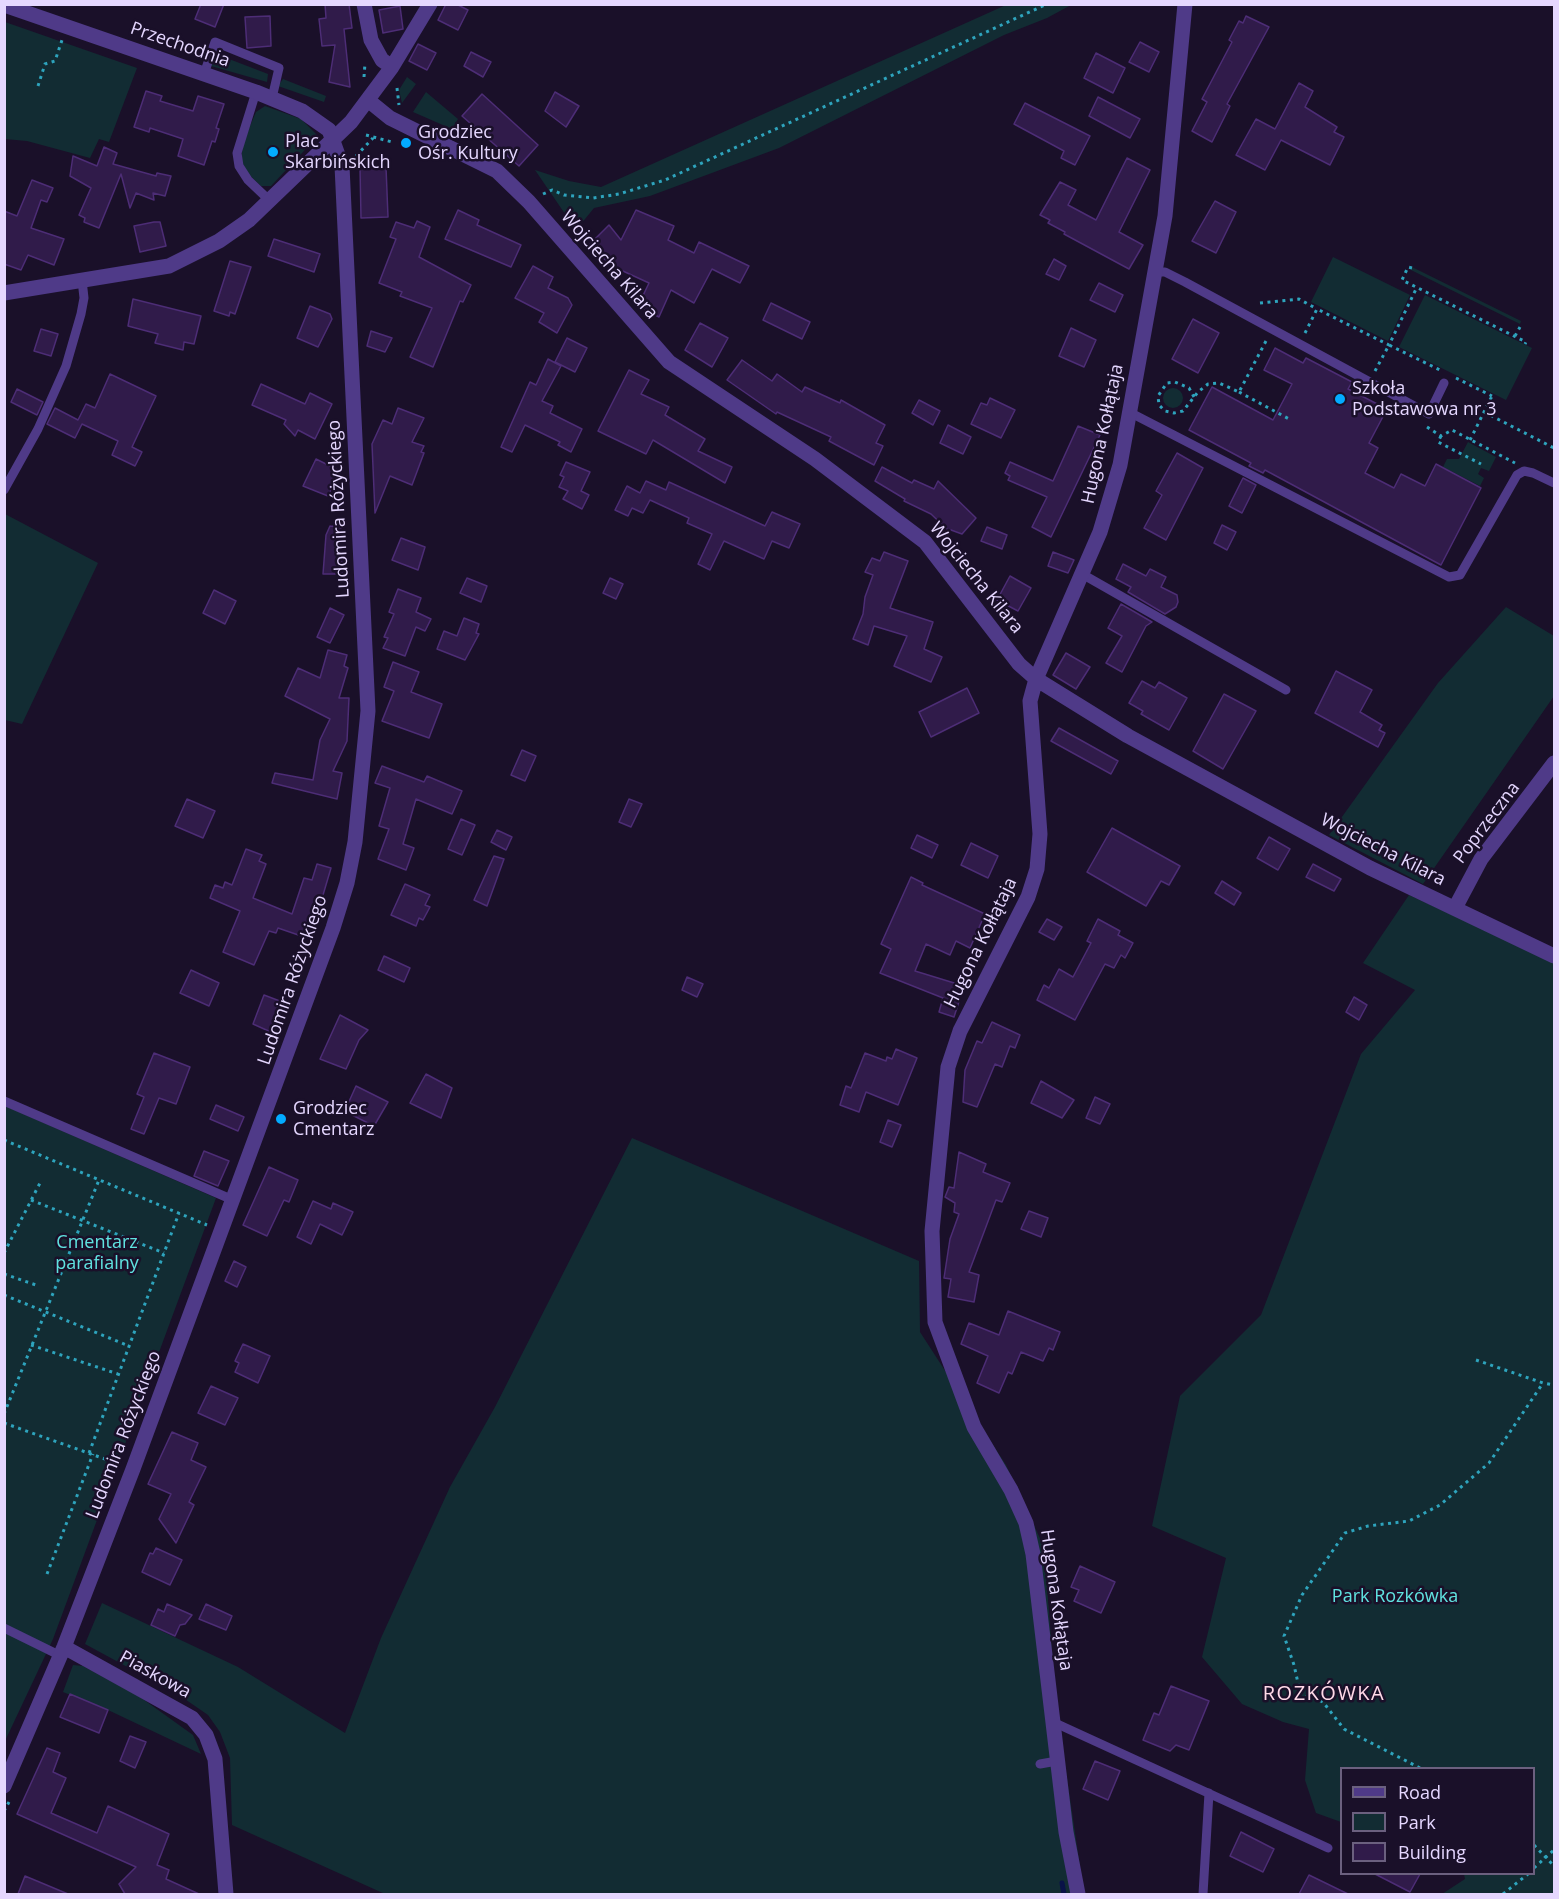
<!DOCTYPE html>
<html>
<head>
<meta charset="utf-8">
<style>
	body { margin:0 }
	#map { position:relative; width:1559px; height:1899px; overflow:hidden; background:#1a1029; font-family:"Open Sans",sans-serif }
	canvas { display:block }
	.frame { position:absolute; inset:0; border:6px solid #e5d7ff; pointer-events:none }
	.legend { position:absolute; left:1340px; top:1767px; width:195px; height:108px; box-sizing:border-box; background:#1a1029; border:2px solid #6b607f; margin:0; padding:8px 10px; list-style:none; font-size:18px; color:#e5d7ff }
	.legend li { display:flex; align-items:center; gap:12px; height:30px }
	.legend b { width:30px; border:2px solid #6b607f }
</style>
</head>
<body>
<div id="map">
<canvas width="1559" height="1899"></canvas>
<div class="frame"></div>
<ul class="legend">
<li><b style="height:8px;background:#4f3a88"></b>Road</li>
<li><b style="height:16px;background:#122c33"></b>Park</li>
<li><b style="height:16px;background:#301b4a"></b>Building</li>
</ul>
</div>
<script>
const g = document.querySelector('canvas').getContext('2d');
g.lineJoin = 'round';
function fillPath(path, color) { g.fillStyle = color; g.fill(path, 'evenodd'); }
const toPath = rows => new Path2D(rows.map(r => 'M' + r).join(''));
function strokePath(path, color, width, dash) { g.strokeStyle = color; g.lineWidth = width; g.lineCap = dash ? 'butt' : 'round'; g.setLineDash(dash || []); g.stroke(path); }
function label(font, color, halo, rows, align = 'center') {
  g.font = font + ' "Open Sans",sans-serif'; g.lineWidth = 5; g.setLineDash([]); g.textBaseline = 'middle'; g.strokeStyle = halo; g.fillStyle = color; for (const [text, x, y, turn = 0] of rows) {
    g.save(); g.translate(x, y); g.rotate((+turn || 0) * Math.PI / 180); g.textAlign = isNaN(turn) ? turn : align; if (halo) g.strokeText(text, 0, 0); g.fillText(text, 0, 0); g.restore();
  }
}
fillPath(toPath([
	[1006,5,1071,5,1047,18,1004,35,779,148,650,196,594,208,576,230,535,170,569,181,601,187],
	[5,22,137,68,109,142,99,139,90,158,27,141,5,139],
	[216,54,268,74,267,82,211,66],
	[407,77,416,84,402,103,399,90],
	[283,79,326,96,324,102,278,86],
	[426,92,458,119,452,129,413,112],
	[265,106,301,119,318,136,271,186,261,186,244,170,241,160,243,145,250,126,256,112],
	[1333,257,1410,295,1388,341,1311,302],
	[1412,267,1521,321,1520,324,1411,270],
	[1425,295,1532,348,1506,400,1399,347],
	'1163 398a10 10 0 1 1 20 0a10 10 0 1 1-20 0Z',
	[1468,442,1496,457,1489,471,1481,468,1478,474,1484,478,1480,486,1443,467,1447,459,1459,459],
	[5,514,98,563,22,724,5,720],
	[1506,607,1554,636,1554,696,1423,884,1329,835,1438,683],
	[1409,895,1554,962,1554,1894,1442,1894,1465,1879,1464,1874,1534,1874,1534,1768,1342,1768,1341,1822,1316,1813,1305,1780,1309,1729,1283,1722,1242,1704,1202,1657,1226,1558,1152,1526,1180,1396,1261,1315,1361,1054,1415,990,1363,963],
	[5,1106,216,1198,53,1639,5,1741],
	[632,1138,919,1261,920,1332,1006,1465,1044,1547,1056,1703,1084,1894,385,1894,232,1825,230,1758,220,1732,208,1715,179,1695,85,1644,102,1603,238,1667,345,1733,381,1638,450,1487,495,1407],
	[73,1665,83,1666,140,1697,193,1735,201,1754,108,1710,63,1692]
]), '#122c33');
strokePath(toPath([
	[1062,1883,1064,1894]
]), '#091248', 5);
const building = toPath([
	[201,4,224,4,215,27,195,19,201,4],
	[325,4,349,4,352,28,344,29,350,87,329,82,335,45,322,46,319,19,326,18,325,4],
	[446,4,456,4,468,10,458,30,438,20,446,4],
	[400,6,403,29,383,33,379,10,400,6],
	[270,16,271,46,247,48,245,17,270,16],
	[1246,16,1269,27,1227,104,1230,106,1212,142,1192,131,1207,102,1202,99,1232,42,1229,40,1239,21,1243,23,1246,16],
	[1140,42,1159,52,1149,72,1129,62,1140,42],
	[418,44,436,53,427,70,409,61,418,44],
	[471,52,491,62,483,77,464,66,471,52],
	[1096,53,1125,68,1113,93,1084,78,1096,53],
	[1299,83,1313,91,1305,107,1337,127,1334,132,1344,137,1330,165,1281,140,1265,170,1236,155,1256,119,1275,129,1299,83],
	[146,91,162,96,160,101,193,111,198,96,224,104,216,128,219,129,215,142,212,141,204,165,178,156,183,139,150,128,149,132,134,127,146,91],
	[555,92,579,106,566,127,545,111,555,92],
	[482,94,538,145,519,166,462,116,482,94],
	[1098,97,1140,119,1130,138,1089,116,1098,97],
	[1025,103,1090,136,1075,165,1061,158,1064,151,1014,124,1025,103],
	[104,147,117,153,113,164,156,176,157,173,171,176,165,196,153,193,154,200,136,193,130,208,121,174,99,228,84,222,85,218,79,215,91,188,70,176,73,156,97,166,104,147],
	[1127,158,1150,170,1119,232,1143,245,1129,269,1064,234,1065,232,1048,223,1050,220,1040,215,1060,182,1076,190,1068,205,1096,220,1127,158],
	[360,167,386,167,388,217,361,218,360,167],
	[32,180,53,188,47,202,41,200,31,228,64,239,54,265,28,255,21,270,4,264,4,211,17,216,32,180],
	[1215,201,1236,212,1216,253,1192,241,1215,201],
	[458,210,479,220,477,225,521,245,511,267,445,239,458,210],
	[636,210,674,226,668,240,694,253,699,242,749,266,740,283,712,269,694,303,671,290,659,317,638,306,649,283,612,266,589,245,609,225,621,240,636,210],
	[417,221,430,227,419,257,471,285,463,302,460,301,433,367,410,357,432,308,400,296,402,292,379,283,396,239,390,237,396,222,414,228,417,221],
	[154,222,160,222,166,246,140,252,134,226,154,222],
	[274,239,320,254,314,272,268,256,274,239],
	[1054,259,1066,266,1059,280,1046,274,1054,259],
	[230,261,251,267,235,314,230,312,229,316,214,311,230,261],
	[533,266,553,277,548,288,568,298,572,305,557,333,539,322,544,313,515,298,533,266],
	[1099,283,1123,295,1115,312,1090,300,1099,283],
	[133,299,201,316,194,344,184,342,183,350,155,343,158,334,128,326,133,299],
	[771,303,810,322,802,339,763,320,771,303],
	[310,306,330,314,332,319,318,347,297,338,310,306],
	[1193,319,1219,333,1198,373,1172,359,1193,319],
	[700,323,728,338,712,367,685,350,700,323],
	[1071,328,1096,340,1084,367,1059,356,1071,328],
	[41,329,58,334,51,356,34,351,41,329],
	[371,331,392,338,385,352,367,346,371,331],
	[567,338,587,348,575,372,555,362,567,338],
	[1275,348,1303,363,1306,358,1352,382,1348,389,1387,409,1369,443,1378,448,1365,473,1394,488,1401,474,1425,486,1436,464,1481,488,1441,565,1265,470,1263,473,1249,466,1251,463,1189,430,1212,387,1273,420,1292,384,1264,370,1275,348],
	[548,359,561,366,542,401,553,406,550,413,582,429,571,452,558,445,560,442,525,425,512,452,501,447,530,382,536,385,548,359],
	[742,360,772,381,777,374,802,392,805,387,840,403,841,400,885,425,876,443,883,446,874,465,829,441,831,437,777,412,776,414,727,380,742,360],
	[629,370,649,380,641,394,669,407,665,415,705,439,698,451,732,467,725,483,653,440,646,454,598,431,629,370],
	[110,374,156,396,132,447,142,452,135,466,112,455,118,441,82,424,75,438,47,424,55,408,78,420,86,404,95,408,110,374],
	[261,384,305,404,310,393,332,404,315,439,298,430,295,436,284,424,286,420,252,405,261,384],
	[17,389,43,402,37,415,11,402,17,389],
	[990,398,1015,410,1001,438,971,424,981,403,987,405,990,398],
	[919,400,940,411,933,425,912,413,919,400],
	[398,408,424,418,412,442,424,446,421,452,424,453,412,485,390,476,375,513,372,444,383,420,392,424,398,408],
	[948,425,971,437,963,454,940,443,948,425],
	[1078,426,1100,435,1051,537,1032,527,1047,497,1008,480,1010,476,1005,473,1010,462,1053,481,1078,426],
	[1177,453,1203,468,1166,540,1144,528,1162,495,1156,491,1177,453],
	[316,459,340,471,328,496,303,486,316,459],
	[566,462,590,472,581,491,589,495,582,509,563,499,568,491,559,487,564,477,560,475,566,462],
	[882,467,912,483,914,480,934,489,938,481,976,518,962,534,951,530,950,532,931,514,904,501,905,499,875,481,882,467],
	[1243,478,1256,485,1242,513,1229,506,1243,478],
	[646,481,666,490,669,482,765,526,772,512,800,524,789,548,772,541,764,559,724,541,710,570,698,564,712,534,687,523,689,518,650,500,643,513,632,508,628,516,615,510,627,486,640,493,646,481],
	[1222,525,1236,532,1227,550,1214,543,1222,525],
	[330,526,341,527,342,574,323,574,326,535,330,526],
	[987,527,1007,535,1002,549,981,541,987,527],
	[401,538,425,547,418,570,392,560,401,538],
	[884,552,908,561,890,608,933,622,924,649,942,657,931,682,894,666,907,636,874,626,868,645,853,639,863,614,865,597,873,575,865,572,872,558,880,561,884,552],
	[1053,552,1074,560,1068,573,1048,566,1053,552],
	[1123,564,1146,576,1150,569,1166,577,1161,587,1177,595,1178,602,1176,607,1165,614,1128,592,1131,587,1116,579,1123,564],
	[1010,576,1031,588,1018,611,997,600,1010,576],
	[467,578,487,586,481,602,460,593,467,578],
	[610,578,623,584,616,599,603,593,610,578],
	[398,589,421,598,416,612,431,619,425,631,416,627,405,656,383,648,388,638,384,637,394,614,389,612,398,589],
	[214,590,236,601,225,624,203,613,214,590],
	[1121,604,1152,622,1146,626,1122,672,1106,663,1122,636,1108,628,1121,604],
	[330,608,344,615,330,643,317,637,330,608],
	[464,618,479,624,476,633,479,634,465,660,437,649,444,631,457,636,464,618],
	[328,650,347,655,344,666,348,668,339,698,349,698,347,741,333,771,342,773,337,799,272,783,275,773,313,780,320,740,330,719,285,696,298,668,320,678,328,650],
	[1066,653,1090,667,1076,689,1053,675,1066,653],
	[393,662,419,672,411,692,442,704,429,738,382,721,394,691,384,687,393,662],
	[1336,671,1372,690,1360,712,1382,725,1379,730,1385,733,1378,747,1315,713,1336,671],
	[1142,681,1155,688,1159,682,1187,698,1169,730,1141,714,1143,711,1129,703,1142,681],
	[967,688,979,713,931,737,919,712,967,688],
	[1224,694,1256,711,1223,769,1193,751,1224,694],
	[1059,728,1118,761,1111,774,1051,741,1059,728],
	[522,750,536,756,525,781,511,775,522,750],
	[382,766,424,782,427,776,462,791,452,814,416,799,403,844,414,848,406,870,378,859,389,829,379,826,390,788,375,783,382,766],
	[187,799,215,811,203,838,175,826,187,799],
	[629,799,642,804,631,827,619,822,629,799],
	[461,819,475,825,462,855,448,849,461,819],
	[1112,828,1180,866,1169,885,1161,881,1146,906,1087,872,1112,828],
	[497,830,512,837,506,850,491,842,497,830],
	[917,835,938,845,932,858,911,848,917,835],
	[1269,837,1290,849,1278,870,1257,858,1269,837],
	[971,843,998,856,988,878,961,865,971,843],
	[246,849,262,855,259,861,266,864,253,898,292,914,304,878,312,880,317,864,331,868,310,939,278,928,276,933,269,931,254,965,223,952,240,911,210,898,215,885,223,888,225,882,232,885,246,849],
	[494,856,504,859,487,906,474,900,494,856],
	[1313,864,1341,879,1334,891,1306,877,1313,864],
	[911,877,923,883,922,885,985,914,970,948,956,941,950,955,926,944,915,971,964,986,954,1017,939,1012,943,998,880,973,891,949,881,944,911,877],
	[1222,881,1241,893,1234,905,1215,893,1222,881],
	[405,884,430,895,425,905,430,907,423,920,419,918,416,926,391,915,405,884],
	[1047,919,1062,927,1054,940,1039,932,1047,919],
	[1098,919,1120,931,1118,935,1133,943,1125,958,1121,955,1114,968,1105,964,1075,1020,1037,1000,1044,985,1049,988,1059,969,1073,977,1091,943,1087,941,1098,919],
	[384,956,410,968,404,982,378,970,384,956],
	[191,970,219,983,209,1006,180,993,191,970],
	[687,977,703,984,697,997,682,990,687,977],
	[264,995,285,1003,273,1033,253,1024,264,995],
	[1354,997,1367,1005,1359,1020,1346,1012,1354,997],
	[340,1015,368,1030,359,1040,346,1069,320,1059,340,1015],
	[992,1022,1020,1035,1015,1048,1010,1046,1002,1067,995,1064,977,1107,963,1102,965,1070,977,1041,982,1043,992,1022],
	[896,1049,917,1058,898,1105,866,1092,859,1112,840,1105,846,1086,851,1088,865,1053,886,1061,887,1057,892,1059,896,1049],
	[154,1053,190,1067,176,1104,159,1098,144,1134,131,1129,144,1097,137,1094,154,1053],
	[426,1074,452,1088,441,1118,410,1103,426,1074],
	[1041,1081,1074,1100,1062,1118,1031,1103,1041,1081],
	[356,1086,388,1102,374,1126,350,1114,353,1109,347,1106,356,1086],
	[1095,1097,1110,1104,1100,1124,1086,1118,1095,1097],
	[216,1105,244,1117,238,1131,210,1119,216,1105],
	[888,1120,901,1125,892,1147,880,1142,888,1120],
	[204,1151,229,1161,218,1186,194,1176,204,1151],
	[959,1152,986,1164,983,1172,1010,1183,1002,1202,996,1200,969,1272,979,1275,974,1302,948,1297,951,1279,944,1278,950,1239,959,1214,954,1212,955,1203,945,1197,949,1187,954,1188,959,1152],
	[269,1167,298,1180,289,1202,284,1200,267,1236,243,1225,269,1167],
	[313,1201,331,1209,333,1203,353,1212,342,1235,320,1224,311,1244,297,1237,313,1201],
	[1029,1211,1048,1218,1041,1237,1021,1229,1029,1211],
	[234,1261,246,1267,237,1287,225,1281,234,1261],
	[1008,1311,1060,1332,1053,1350,1049,1348,1043,1361,1021,1352,1012,1374,1008,1372,999,1393,977,1383,988,1356,961,1344,969,1323,999,1335,1008,1311],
	[243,1344,270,1356,258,1383,235,1372,239,1363,235,1361,243,1344],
	[211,1386,238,1398,225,1425,198,1413,211,1386],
	[172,1432,198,1443,191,1460,206,1467,189,1502,194,1505,176,1543,159,1519,171,1494,148,1484,172,1432],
	[156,1548,182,1560,170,1585,142,1572,150,1553,153,1554,156,1548],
	[1080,1566,1115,1582,1101,1613,1074,1601,1079,1590,1071,1587,1080,1566],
	[167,1604,192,1615,185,1624,180,1625,175,1636,151,1625,158,1609,164,1612,167,1604],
	[206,1604,232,1616,226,1630,199,1619,206,1604],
	[1171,1686,1209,1701,1189,1750,1176,1745,1170,1751,1143,1740,1154,1713,1159,1715,1171,1686],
	[70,1694,108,1710,99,1733,60,1717,70,1694],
	[130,1736,146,1742,135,1768,120,1761,130,1736],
	[47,1748,60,1753,53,1772,66,1778,51,1813,97,1833,108,1806,169,1834,157,1865,169,1870,166,1879,199,1894,125,1894,119,1884,136,1867,17,1814,47,1748],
	[1095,1761,1120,1771,1108,1800,1083,1789,1095,1761],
	[1241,1832,1274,1849,1263,1872,1230,1856,1241,1832],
	[1375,1874,1420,1874,1410,1892,1375,1874],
	[1309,1875,1348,1894,1299,1894,1309,1875],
	[25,1876,68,1894,18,1894,25,1876]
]);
fillPath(building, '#301b4a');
strokePath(building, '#4d2d76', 1.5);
strokePath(toPath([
	[364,77,365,63],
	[38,86,45,64,55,61,62,40],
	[397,88,399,105],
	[366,135,392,142],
	[356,156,373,138],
	[543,194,552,190,564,195,593,198,619,194,665,180,1047,4],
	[1412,268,1408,267,1402,280,1526,342,1525,344],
	[1260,303,1299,299,1317,309],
	[1305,333,1317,309,1389,345,1417,287],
	[1515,336,1520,327],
	[1375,371,1389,345,1440,370],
	[1456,378,1492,396],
	[1239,392,1291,420],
	[1194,397,1189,388,1175,382,1167,383,1158,396,1159,405,1165,411,1174,413,1183,411,1198,392,1208,384,1219,383,1239,392,1266,341],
	[1484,412,1554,448],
	[1427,427,1441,436,1452,430,1515,463],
	[1441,436,1438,442,1481,464],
	[1470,440,1493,394],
	[4,1140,207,1225],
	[31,1200,164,1253],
	[4,1253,40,1183],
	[4,1274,36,1285],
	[4,1295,129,1346],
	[31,1345,118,1374],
	[1476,1360,1543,1383,1554,1385],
	[4,1414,99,1180],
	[4,1423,119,1464],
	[89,1453,179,1213],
	[47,1574,93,1454],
	[1420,1768,1344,1729,1323,1702,1300,1692,1294,1665,1284,1636,1302,1595,1345,1533,1368,1526,1409,1521,1440,1505,1489,1463,1543,1383],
	[4,1811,9,1802],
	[1534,1845,1554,1866],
	[1534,1868,1554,1850],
	[1503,1894,1528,1874]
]), '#2ea4bd', 3, [3, 4.5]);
strokePath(toPath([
	[204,74,215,42,279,68,272,98],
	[256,92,237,153,239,166,248,180,269,200],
	[1155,272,1165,272,1185,282,1429,414,1444,383],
	[1129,412,1449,577,1460,575,1517,475,1524,471,1533,473,1554,483],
	[4,490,38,429,66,366,81,314,84,298,82,280],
	[1082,574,1286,690],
	[4,1101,233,1200],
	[4,1628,61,1656],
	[1053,1722,1328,1848],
	[1040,1764,1057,1761],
	[1203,1894,1209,1793]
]), '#4f3a88', 9);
strokePath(toPath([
	[364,4,371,40,382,60,392,67],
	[4,5,256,92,302,111,329,130,342,166,368,711,355,842,347,883,333,928,133,1469,64,1647,4,1786],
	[369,101,390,118,497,171,529,202,669,362,815,459,925,542,1019,664,1036,679,1128,736,1370,868,1554,956],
	[4,293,169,266,219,241,249,220,351,122,392,67,430,4],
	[1455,908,1481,859,1554,763],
	[64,1647,192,1718,206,1735,215,1759,226,1894],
	[1078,1894,1066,1832,1033,1554,1026,1523,1011,1490,974,1427,935,1322,932,1231,948,1067,960,1031,1028,897,1037,869,1040,834,1030,701,1036,679,1100,532,1120,465,1165,216,1185,4]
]), '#4f3a88', 15);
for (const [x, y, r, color] of [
	[406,143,6,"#03abff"],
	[273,152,6,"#03abff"],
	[1340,399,6,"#03abff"],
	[281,1119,6,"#03abff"]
]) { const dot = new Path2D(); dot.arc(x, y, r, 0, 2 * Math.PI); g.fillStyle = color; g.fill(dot); strokePath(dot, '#1a1029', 2); }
label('18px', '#e5d7ff', '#1a1029', [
	["Przechodnia",180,45,19],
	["Wojciecha Kilara",609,265,49],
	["Hugona Kołłątaja",1103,434,-78],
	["Ludomira Różyckiego",339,509,-93],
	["Wojciecha Kilara",976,578,51],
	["Poprzeczna",1487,823,-53],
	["Wojciecha Kilara",1383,850,27],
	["Hugona Kołłątaja",981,943,-64],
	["Ludomira Różyckiego",293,980,-71],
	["Ludomira Różyckiego",124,1435,-69],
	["Hugona Kołłątaja",1056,1600,82],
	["Piaskowa",155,1675,29]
]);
label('18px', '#e5d7ff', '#1a1029', [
	["Grodziec",418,133],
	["Ośr. Kultury",418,154],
	["Plac",285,142],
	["Skarbińskich",285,163],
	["Szkoła",1352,389],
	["Podstawowa nr 3",1352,410],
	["Grodziec",293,1109],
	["Cmentarz",293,1130]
], 'left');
label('18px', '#60e2e0', '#1a1029', [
	["Cmentarz",97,1243],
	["parafialny",97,1264],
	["Park Rozkówka",1395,1597]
]);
g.letterSpacing = '1.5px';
label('20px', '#ffd9e8', '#1a1029', [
	["ROZKÓWKA",1324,1694]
]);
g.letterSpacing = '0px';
</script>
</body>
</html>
